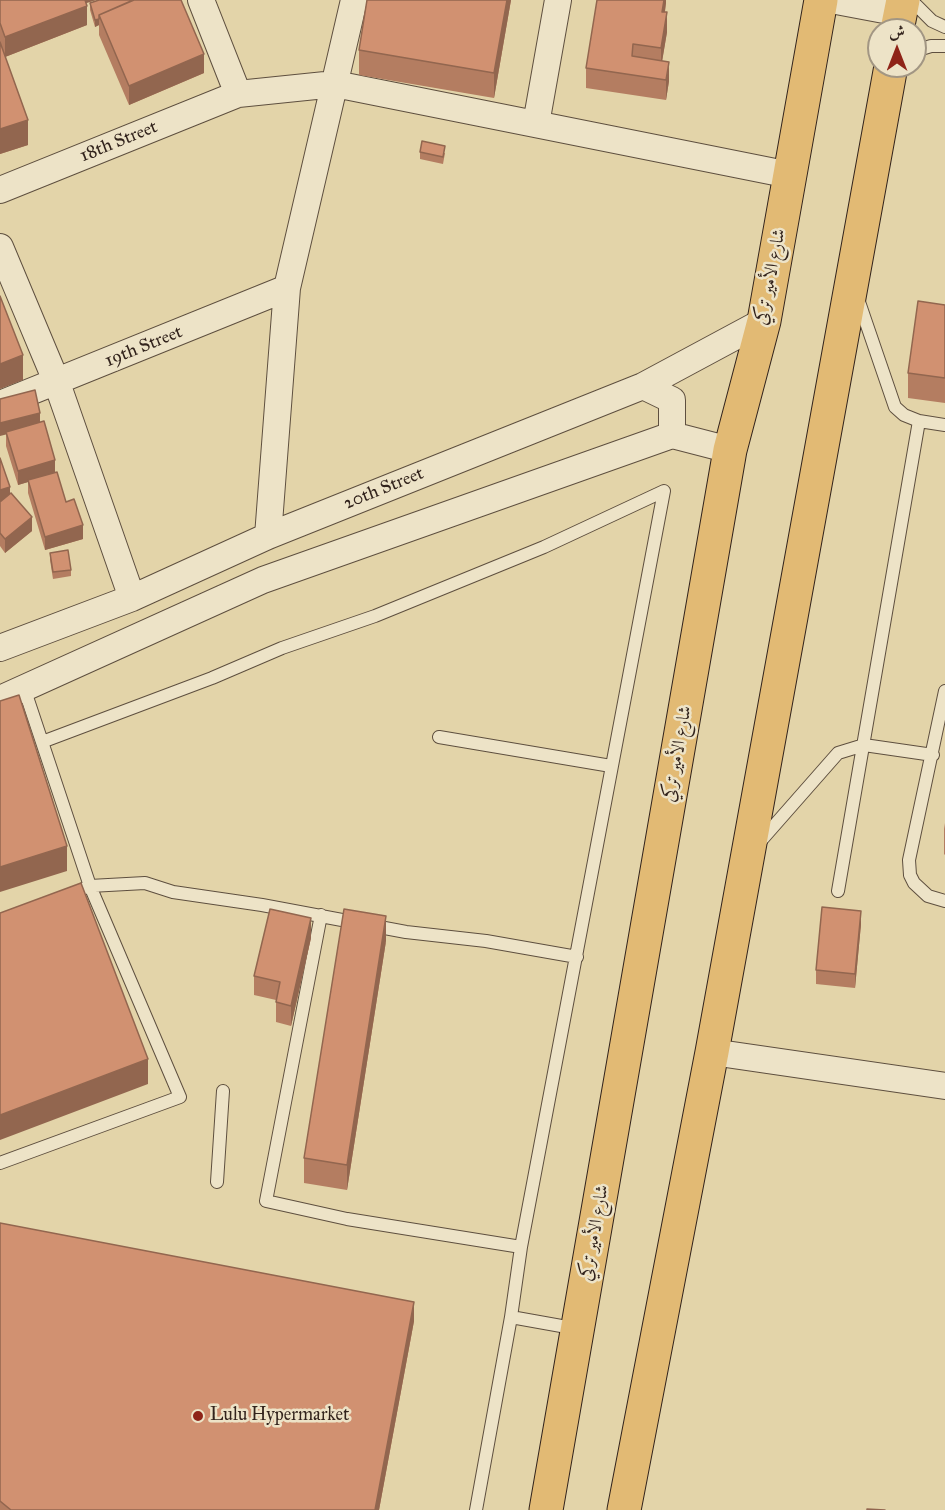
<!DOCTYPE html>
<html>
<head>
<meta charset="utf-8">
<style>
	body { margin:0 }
	#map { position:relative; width:945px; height:1510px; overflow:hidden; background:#e3d4a9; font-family:"IM FELL Great Primer",Amiri,serif }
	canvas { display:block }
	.north { position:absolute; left:867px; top:18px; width:60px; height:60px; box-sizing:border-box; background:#ede3c7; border:2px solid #a29683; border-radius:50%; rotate:0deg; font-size:16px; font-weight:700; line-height:24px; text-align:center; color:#32231c }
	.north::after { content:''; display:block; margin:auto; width:21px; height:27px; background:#8f2418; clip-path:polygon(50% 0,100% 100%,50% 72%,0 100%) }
</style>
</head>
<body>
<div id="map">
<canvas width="945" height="1510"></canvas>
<div class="north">ش</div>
</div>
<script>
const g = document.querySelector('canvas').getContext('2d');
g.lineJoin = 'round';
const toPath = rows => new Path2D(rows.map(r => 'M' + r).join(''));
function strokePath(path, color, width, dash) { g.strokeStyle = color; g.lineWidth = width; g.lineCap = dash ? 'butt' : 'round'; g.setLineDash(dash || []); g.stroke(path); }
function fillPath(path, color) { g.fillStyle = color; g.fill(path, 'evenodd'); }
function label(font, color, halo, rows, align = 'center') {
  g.font = font + ' "IM FELL Great Primer",Amiri,serif'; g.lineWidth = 5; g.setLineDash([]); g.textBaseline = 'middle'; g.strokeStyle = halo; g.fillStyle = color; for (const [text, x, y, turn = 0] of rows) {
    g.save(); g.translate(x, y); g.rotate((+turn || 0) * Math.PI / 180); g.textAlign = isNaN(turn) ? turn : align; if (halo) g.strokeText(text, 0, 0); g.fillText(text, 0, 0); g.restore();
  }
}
const lane = toPath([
	[911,0,932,21,945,27],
	[915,51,931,46,945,46],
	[858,299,895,407,904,415,919,421,945,425],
	[24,688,42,742],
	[945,691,909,860,910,875,914,883,928,896,945,901],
	[439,737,611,766],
	[758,844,838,753,864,745,933,755],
	[85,888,90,886,145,883,173,892,262,905,406,932,486,941,577,957],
	[838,891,919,421],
	[321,915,266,1201,347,1219,521,1247],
	[0,1163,180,1097,90,886,42,742,212,678,282,648,375,616,544,547,664,491,521,1247,511,1317,476,1510],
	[217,1182,223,1091],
	[511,1317,578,1329]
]);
const street = toPath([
	[201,0,238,94,335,84,790,175],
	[831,0,900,13],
	[536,124,558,0],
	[0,190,238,94],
	[0,247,57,383,132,598],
	[643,386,672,400,672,435],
	[0,404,287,288],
	[268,536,287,288,354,0],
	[0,648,132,598,268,536,643,386,764,321],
	[0,699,263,580,672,435,730,450],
	[712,1052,945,1086]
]);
const primary = toPath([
	[897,30,903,0],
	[546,1510,730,450,764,321,821,0],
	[624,1510,712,1052,891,66]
]);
strokePath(lane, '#5e4f3f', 14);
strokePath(street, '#5e4f3f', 28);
strokePath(primary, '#32231c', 35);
strokePath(lane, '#ede3c7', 12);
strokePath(street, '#ede3c7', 26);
strokePath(primary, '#e2ba74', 33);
fillPath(toPath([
	[0,0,96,0,86,3,87,25,5,57,28,145,0,154],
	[132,0,181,0,204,73,129,105,99,35,99,25,95,27,90,10,90,3],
	[367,0,511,0,494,98,359,75,359,50],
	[666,0,665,12,667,32,662,61,669,81,666,100,586,88,586,68],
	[420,152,445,153,443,164,420,159],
	[945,305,945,403,908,398,908,373],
	[40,422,55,472,66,502,83,539,45,550,28,493,28,482,18,485,6,446,6,435],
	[0,458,10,493,32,531,5,553,0,546],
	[50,553,71,570,71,576,53,579,50,560],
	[945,823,945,855,944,854,944,829],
	[861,924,855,988,816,984,816,970],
	[311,938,291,1026,276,1022,276,1000,254,995,254,976],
	[386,941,347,1190,304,1183,304,1158],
	[0,1223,414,1321,379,1510,0,1510]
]), '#b47d61');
fillPath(toPath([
	[83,0,96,0,83,4],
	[507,0,511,0,494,98,494,73],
	[664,0,666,0,666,3,662,32,662,12],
	[87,6,87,25,5,57,5,37],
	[667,12,667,32,661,68,661,48],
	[99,19,99,25,95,27,95,20],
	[204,54,204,73,129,105,129,86],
	[669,62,669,81,666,100,666,80],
	[28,120,28,145,0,154,0,129],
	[23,355,23,380,0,389,0,364],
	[40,413,40,426,0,436,0,423],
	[55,460,55,474,18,485,18,471],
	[10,487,10,506,0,510,0,490],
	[32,517,32,531,5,553,5,539],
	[83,525,83,539,45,550,45,537],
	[67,846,67,871,0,892,0,867],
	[861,911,861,924,855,988,855,974],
	[386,916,386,941,347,1190,347,1165],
	[311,918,311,938,291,1026,291,1006],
	[148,1059,148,1084,0,1140,0,1115],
	[414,1302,414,1321,379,1510,375,1510]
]), '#92664f');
const building = toPath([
	[0,0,85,0,87,6,5,37,0,23,0,0],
	[99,0,131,0,131,1,99,15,99,19,95,20,90,3,99,0],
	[134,0,181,0,204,54,129,86,99,15,134,0],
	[367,0,507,0,494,73,359,50,367,0],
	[597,0,664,0,662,12,667,12,661,48,633,44,632,56,669,62,666,80,586,68,597,0],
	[0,42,28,120,0,129,0,42],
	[422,141,445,146,443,157,420,152,422,141],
	[0,296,23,355,0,364,0,296],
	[918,301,945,305,945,378,908,373,918,301],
	[35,390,40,413,0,423,0,399,35,390],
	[44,421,55,460,18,471,6,432,44,421],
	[0,458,10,487,0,490,0,458],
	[57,472,66,502,74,499,83,525,45,537,28,480,57,472],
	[11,493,32,517,5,539,0,533,0,502,11,493],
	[68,550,71,570,53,572,50,553,68,550],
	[19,695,67,846,0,867,0,701,19,695],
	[81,883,148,1059,0,1115,0,913,81,883],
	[822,907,861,911,855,974,816,970,822,907],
	[270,909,311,918,291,1006,276,1002,280,982,254,976,270,909],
	[344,909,386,916,347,1165,304,1158,344,909],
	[0,1223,414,1302,375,1510,11,1510,0,1501,0,1223],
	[867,1509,885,1510,867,1510,867,1509]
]);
fillPath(building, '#d19171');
strokePath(building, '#92664f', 1.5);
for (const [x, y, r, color] of [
	[198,1416,6,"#8f2418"]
]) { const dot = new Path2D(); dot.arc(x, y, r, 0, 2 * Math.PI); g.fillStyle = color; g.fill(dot); strokePath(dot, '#ede3c7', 2); }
label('18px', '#32231c', '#ede3c7', [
	["18th Street",119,142,-22],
	["شارع الأمير تركي",771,277,-79],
	["19th Street",144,347,-22],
	["20th Street",384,489,-22],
	["شارع الأمير تركي",678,754,-80],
	["شارع الأمير تركي",595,1233,-80]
]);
label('18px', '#32231c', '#ede3c7', [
	["Lulu Hypermarket",210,1416]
], 'left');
</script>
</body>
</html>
